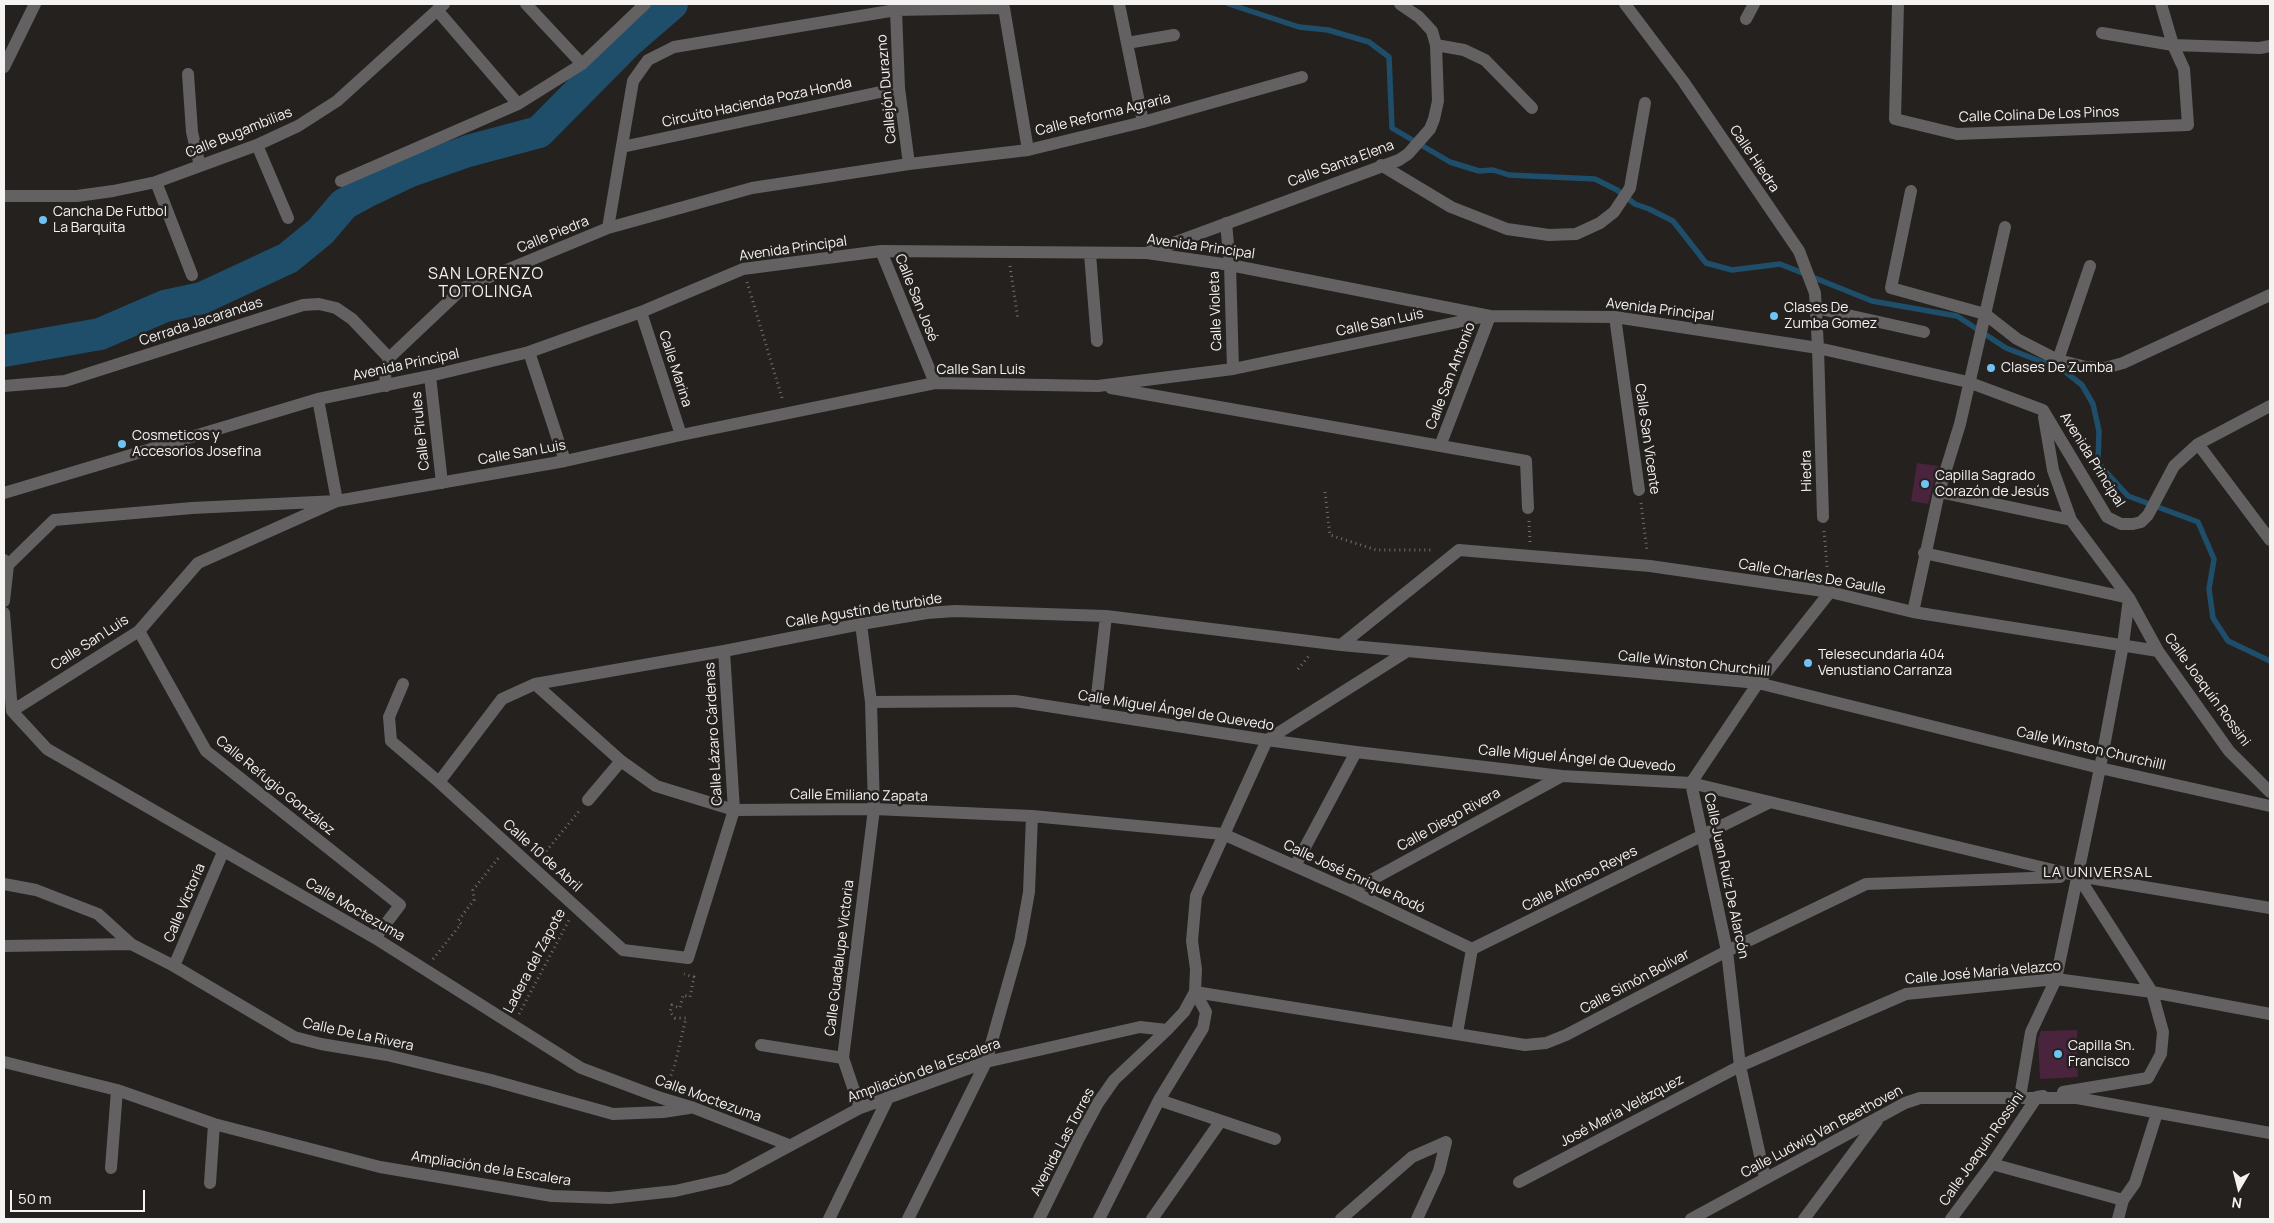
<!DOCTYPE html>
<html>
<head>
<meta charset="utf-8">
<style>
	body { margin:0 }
	#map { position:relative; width:2274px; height:1223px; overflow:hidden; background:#24211f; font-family:Manrope,sans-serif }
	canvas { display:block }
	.frame { position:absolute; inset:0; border:5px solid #f5f3f2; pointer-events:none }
	.north { position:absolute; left:2214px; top:1163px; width:50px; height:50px; -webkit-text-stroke:4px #24211f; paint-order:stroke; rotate:188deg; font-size:14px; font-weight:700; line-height:20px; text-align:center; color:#f5f3f2 }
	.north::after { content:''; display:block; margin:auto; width:18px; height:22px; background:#f5f3f2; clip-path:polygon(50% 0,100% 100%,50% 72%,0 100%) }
	.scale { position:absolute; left:10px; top:1190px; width:135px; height:22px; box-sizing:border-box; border:2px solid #f5f3f2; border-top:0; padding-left:6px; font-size:15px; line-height:18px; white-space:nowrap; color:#f5f3f2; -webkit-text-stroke:4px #24211f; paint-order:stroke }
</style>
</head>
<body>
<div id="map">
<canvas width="2274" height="1223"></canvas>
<div class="frame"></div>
<div class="north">N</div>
<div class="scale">50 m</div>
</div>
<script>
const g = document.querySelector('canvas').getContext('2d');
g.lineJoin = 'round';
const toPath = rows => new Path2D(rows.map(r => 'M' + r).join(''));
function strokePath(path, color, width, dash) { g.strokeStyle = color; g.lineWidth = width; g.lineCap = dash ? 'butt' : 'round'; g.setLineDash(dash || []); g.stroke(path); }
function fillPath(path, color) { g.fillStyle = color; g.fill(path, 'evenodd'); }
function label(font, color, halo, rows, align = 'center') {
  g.font = font + ' Manrope,sans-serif'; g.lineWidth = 5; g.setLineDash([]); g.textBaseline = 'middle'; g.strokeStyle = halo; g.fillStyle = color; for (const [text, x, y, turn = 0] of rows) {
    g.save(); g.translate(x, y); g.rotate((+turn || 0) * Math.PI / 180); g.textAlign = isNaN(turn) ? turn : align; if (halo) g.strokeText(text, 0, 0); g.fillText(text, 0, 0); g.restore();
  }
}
strokePath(toPath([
	[1229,4,1299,27,1328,30,1369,42,1389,57,1392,128,1450,162,1479,171,1493,170,1509,175,1595,179,1617,190,1635,204,1649,209,1673,221,1706,263,1732,270,1780,264,1872,301,1957,316,2006,348,2063,370,2082,385,2093,404,2099,431,2098,463,2128,496,2198,522,2214,559,2209,589,2213,618,2228,641,2270,661]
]), '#1f4e6b', 5.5);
strokePath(toPath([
	[4,351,100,334,165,306,202,298,288,258,321,231,344,204,370,190,408,172,468,151,539,132,627,43,672,4]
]), '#1f4e6b', 32);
fillPath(toPath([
	[1917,463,1938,466,1928,504,1911,501],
	[2077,1030,2078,1077,2040,1079,2038,1039,2041,1031]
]), '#4a233c');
strokePath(toPath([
	[1010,266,1018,320],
	[747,282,783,401],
	[1325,492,1330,535,1376,550,1434,550],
	[1641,503,1647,551],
	[1529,521,1530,542],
	[1824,531,1828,577],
	[1298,669,1309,656],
	[543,855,580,810],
	[433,959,461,924,458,921,474,900,473,890,500,856],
	[519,1014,569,920],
	[676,1087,669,1081,675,1064,686,1018,675,1018,670,1012,672,1005,680,1008,683,995,690,997,694,977,684,974]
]), '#726f6d', 3, [1, 4]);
strokePath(toPath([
	[526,4,582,64],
	[1119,4,1143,122],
	[1625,4,1683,81,1799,251,1815,293,1818,348,1823,517],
	[1898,4,1895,119,1957,134,2188,125,2184,69,2173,45,2161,4],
	[437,10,518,104],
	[896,10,899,88,909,164],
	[1746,19,1754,4],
	[2102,33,2173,45,2260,48,2270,46],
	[1127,43,1174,35],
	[1436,45,1464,50,1485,60,1532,108],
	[4,67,35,4],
	[188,74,192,132,200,166],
	[257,145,288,218],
	[622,147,899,88],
	[1381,165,1451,207,1507,229,1549,235,1576,234,1600,223,1614,212,1630,188,1645,103],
	[341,181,518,104,582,64,645,4],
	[156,182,192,275],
	[1911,191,1891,288,1985,314,2017,339,2058,360,2086,367,2105,368,2123,363,2270,295],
	[4,196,77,196,113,191,156,182,257,145,298,126,337,101,444,4],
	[1226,223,1230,265,1233,369],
	[608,228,633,81,648,60,674,47,896,10,1004,8,1028,150],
	[881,251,935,383],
	[1149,252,1399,160,1408,154,1430,129,1434,119,1438,101,1436,45,1432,31,1419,17,1400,4],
	[1090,254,1097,341],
	[1816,308,1924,332],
	[641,312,681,435],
	[1615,317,1639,490],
	[529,352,565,461],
	[2058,360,2090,266],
	[430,376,442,483],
	[4,386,65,381,303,305,319,304,336,308,352,319,389,358],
	[386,386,385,374,389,358,463,288,608,228,752,188,909,164,1028,150,1143,122,1302,77],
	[1111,388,1526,461,1528,508],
	[2044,417,2053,470,2071,520,2129,598,2158,651,2229,751,2270,792],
	[2198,444,2270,540],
	[1440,446,1490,316],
	[1939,492,2071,520],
	[4,493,318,399,430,376,529,352,641,312,743,269,881,251,1147,253,1230,265,1490,316,1615,317,1818,348,1968,382,2043,410,2107,517,2121,524,2133,524,2141,522,2148,515,2174,466,2198,444,2270,406],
	[1924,553,2129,598,2123,645,2100,768,2056,979,2031,1032,2020,1097],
	[4,560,8,565,4,601],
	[8,565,54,520,192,508,337,501,318,399],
	[1913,612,1939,492,1960,424,2005,227],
	[4,613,12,711,47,749,375,938,581,1068,661,1098,694,1108,789,1145],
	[139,631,206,751,400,905,375,938],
	[1341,645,1459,550,1650,566,1830,592,1913,612,2158,651],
	[403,684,389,717,391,741,439,782,623,950,688,958,734,810,724,651],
	[535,684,621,761,656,786,734,810,874,809,1032,816,1223,834,1351,891,1472,949],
	[871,702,1015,701,1267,740,1356,752,1562,776,1691,783,2078,876,2270,908],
	[12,711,139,631,198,563,337,501,565,461,681,435,935,383,1098,386,1233,369,1482,317],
	[1095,713,1106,616],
	[439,782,502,699,535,684,724,651,861,624,927,613,955,611,1106,616,1341,645,1758,683,2100,768,2270,806],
	[588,800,621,761],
	[1295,866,1356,752],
	[4,884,36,890,98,914,131,944],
	[1351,891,1562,776],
	[4,946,131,944,174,966,294,1037,321,1044,387,1055,491,1080,613,1114,663,1112,689,1108],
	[1472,949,1768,803],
	[174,966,223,852],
	[1195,992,1525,1045,1546,1043,1566,1035,1727,951,1866,884,2060,877],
	[1457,1033,1472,949],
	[761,1045,843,1058],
	[4,1062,117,1090,214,1124,380,1167,552,1196,610,1198,675,1191,728,1179,860,1108,986,1062,1140,1027,1167,1030],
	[2063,1092,2148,1078,2161,1054,2163,1032,2152,992,2078,876],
	[1159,1100,1275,1139],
	[860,1108,843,1058,874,809,871,702,861,624],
	[1992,1164,2123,1200],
	[111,1168,117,1090],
	[1765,1178,1740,1066,1727,951,1691,783,1758,683,1830,592],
	[1519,1182,1740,1066,1906,994,2056,979,2152,992,2270,1014],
	[210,1183,214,1124],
	[829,1219,889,1096],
	[908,1219,986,1062,1020,942,1029,892,1032,816],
	[1039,1219,1078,1140,1098,1103,1114,1080,1167,1030,1184,1012,1195,992,1196,969,1192,941,1196,896,1267,740,1406,652],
	[1099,1219,1159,1100,1203,1028,1206,1012,1195,992],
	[1152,1219,1220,1122],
	[1341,1219,1412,1157,1446,1142],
	[1417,1219,1439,1171,1446,1142],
	[1691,1219,1905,1103,1920,1098,2077,1098,2270,1133],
	[1804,1219,1877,1121],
	[1951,1219,1992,1164,2037,1097,2043,1096],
	[2118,1219,2123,1200,2135,1183,2157,1113]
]), '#636161', 12);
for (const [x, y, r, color] of [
	[43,220,5,"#6fc2f4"],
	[1774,316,5,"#6fc2f4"],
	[1991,368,5,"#6fc2f4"],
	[122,444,5,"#6fc2f4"],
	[1925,484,5,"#6fc2f4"],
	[1808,663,5,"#6fc2f4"],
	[2058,1054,5,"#6fc2f4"]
]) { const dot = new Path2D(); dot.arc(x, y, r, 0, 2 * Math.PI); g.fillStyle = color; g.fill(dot); strokePath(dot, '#24211f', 2); }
label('14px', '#f5f3f2', '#24211f', [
	["Callejón Durazno",887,89,-95],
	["Circuito Hacienda Poza Honda",757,103,-12],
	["Calle Reforma Agraria",1103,115,-14],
	["Calle Colina De Los Pinos",2039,115,-2],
	["Calle Bugambilias",239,133,-22],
	["Calle Hiedra",1754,159,56],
	["Calle Santa Elena",1341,164,-20],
	["Calle Piedra",553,235,-22],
	["Avenida Principal",1201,247,8],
	["Avenida Principal",793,249,-8],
	["Calle San José",916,298,68],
	["Avenida Principal",1660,310,7],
	["Calle Violeta",1216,311,-92],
	["Cerrada Jacarandas",201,322,-18],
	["Calle San Luis",1380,323,-12],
	["Avenida Principal",406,365,-12],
	["Calle Marina",675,369,72],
	["Calle San Luis",981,370],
	["Calle San Antonio",1451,376,-69],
	["Calle Pirules",421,431,-96],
	["Calle San Vicente",1647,439,82],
	["Calle San Luis",522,453,-10],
	["Avenida Principal",2092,460,58],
	["Hiedra",1807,471,-91],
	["Calle Charles De Gaulle",1812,577,10],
	["Calle Agustín de Iturbide",864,611,-9],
	["Calle San Luis",90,643,-33],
	["Calle Winston Churchilll",1694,664,6],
	["Calle Joaquín Rossini",2207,690,54],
	["Calle Miguel Ángel de Quevedo",1176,711,9],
	["Calle Lázaro Cárdenas",714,734,-93],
	["Calle Winston Churchilll",2091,749,13],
	["Calle Miguel Ángel de Quevedo",1577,759,5],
	["Calle Refugio González",275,786,39],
	["Calle Emiliano Zapata",859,796,1],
	["Calle Diego Rivera",1449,820,-29],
	["Calle 10 de Abril",542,856,42],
	["Calle Juan Ruíz De Alarcón",1726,876,78],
	["Calle José Enrique Rodó",1354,877,25],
	["Calle Alfonso Reyes",1580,879,-27],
	["Calle Victoria",185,903,-67],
	["Calle Moctezuma",355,910,30],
	["Calle Guadalupe Victoria",840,958,-83],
	["Ladera del Zapote",535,961,-62],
	["Calle José María Velazco",1983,973,-5],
	["Calle Simón Bolívar",1635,982,-28],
	["Calle De La Rivera",358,1035,12],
	["Ampliación de la Escalera",924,1071,-20],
	["Calle Moctezuma",708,1099,20],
	["José María Velázquez",1622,1111,-28],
	["Calle Ludwig Van Beethoven",1822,1132,-28],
	["Avenida Las Torres",1063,1142,-62],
	["Calle Joaquín Rossini",1982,1149,-55],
	["Ampliación de la Escalera",491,1169,9]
]);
label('14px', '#f5f3f2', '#24211f', [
	["Cancha De Futbol",53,212],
	["La Barquita",53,228],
	["Clases De",1784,308],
	["Zumba Gomez",1784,324],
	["Clases De Zumba",2001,368],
	["Cosmeticos y",132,436],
	["Accesorios Josefina",132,452],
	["Capilla Sagrado",1935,476],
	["Corazón de Jesús",1935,492],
	["Telesecundaria 404",1818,655],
	["Venustiano Carranza",1818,671],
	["Capilla Sn.",2068,1046],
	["Francisco",2068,1062]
], 'left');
g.letterSpacing = '1px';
label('15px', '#f5f3f2', '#24211f', [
	["LA UNIVERSAL",2098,873]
]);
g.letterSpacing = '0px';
g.letterSpacing = '1px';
label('16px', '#f5f3f2', '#24211f', [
	["SAN LORENZO",486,275],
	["TOTOLINGA",486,293]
]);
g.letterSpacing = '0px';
</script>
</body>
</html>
